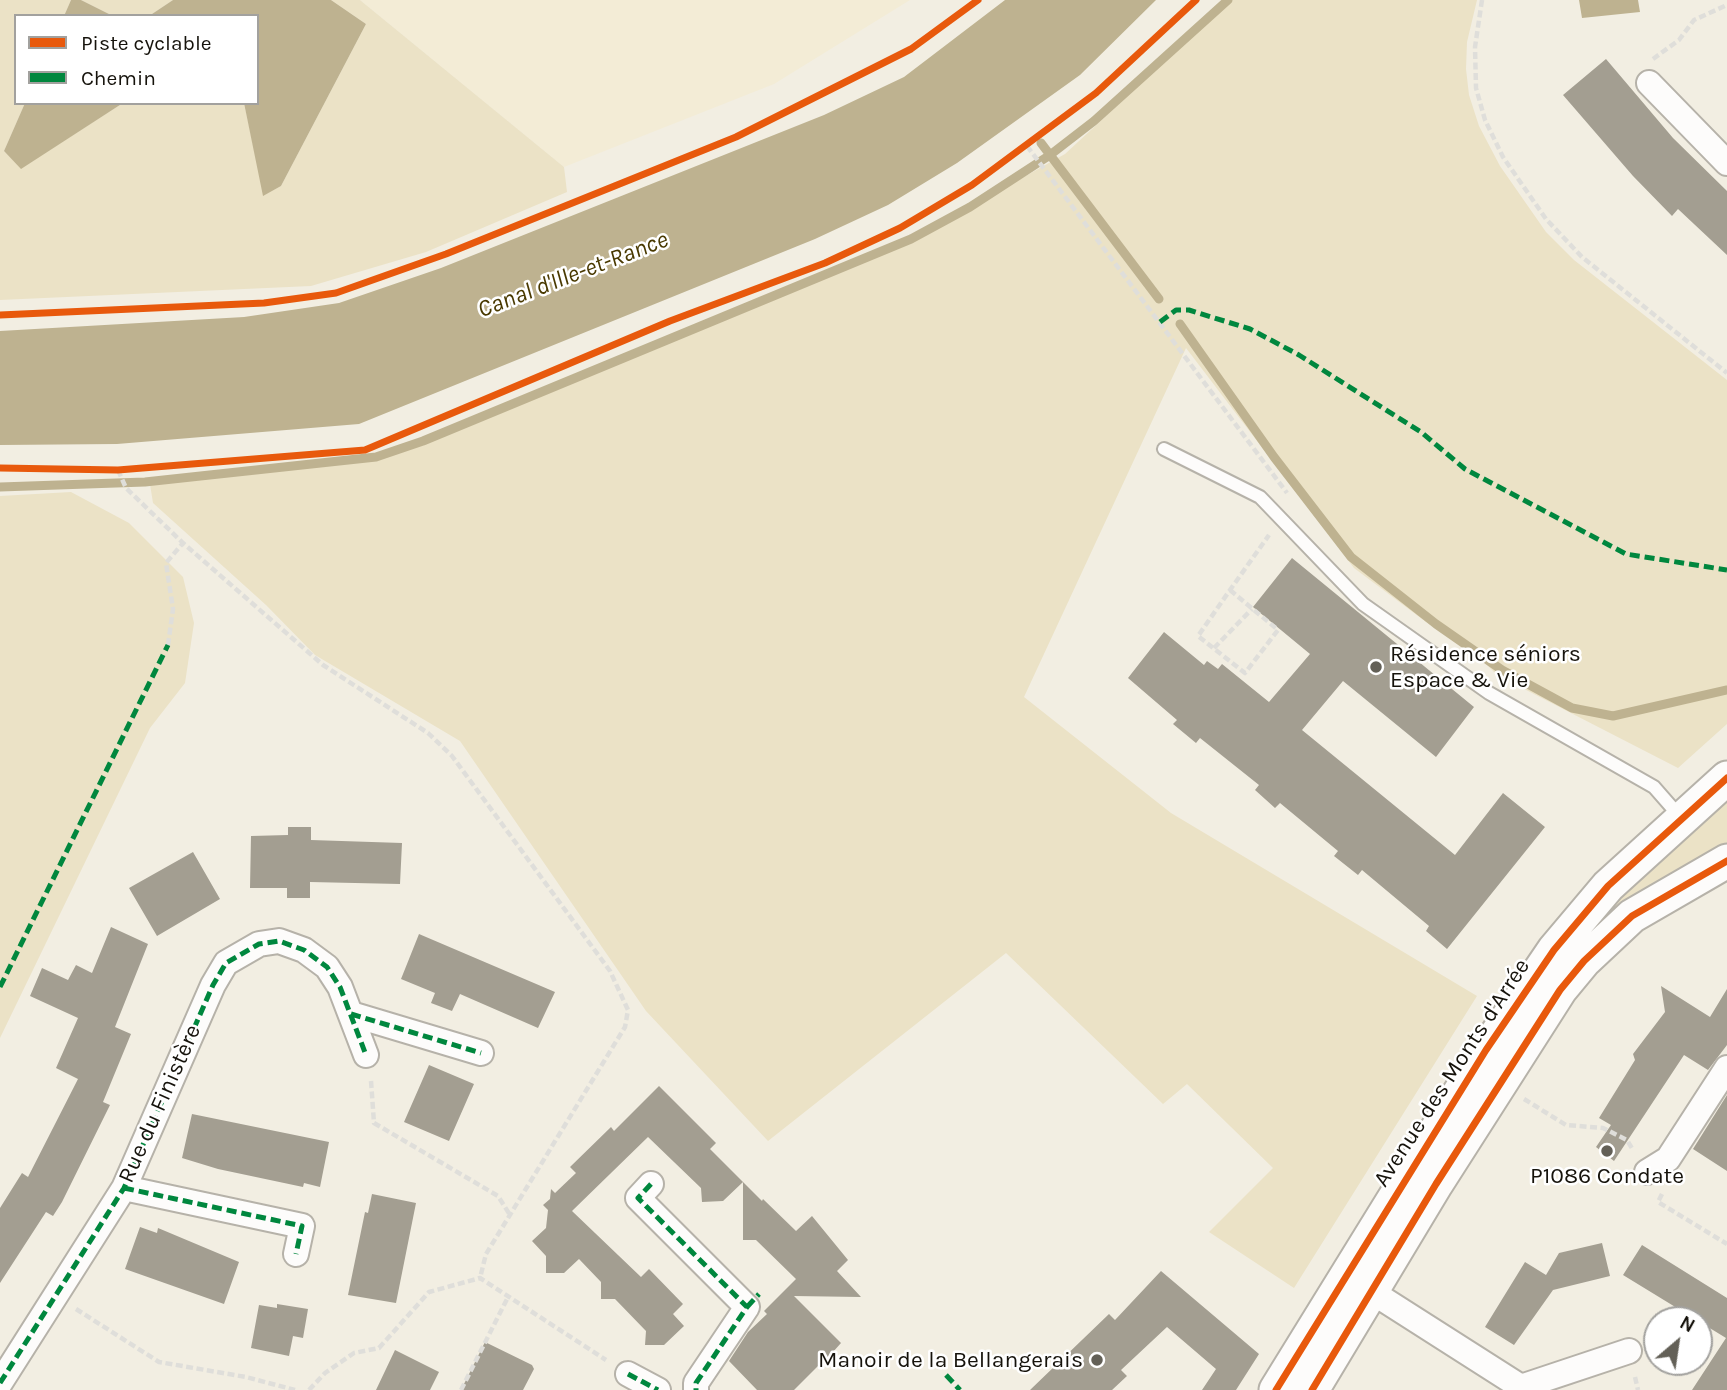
<!DOCTYPE html>
<html>
<head>
<meta charset="utf-8">
<style>
	body { margin:0 }
	#map { position:relative; width:1727px; height:1390px; overflow:hidden; background:#f2eee2; font-family:Karla,sans-serif }
	canvas { display:block }
	.legend { position:absolute; left:14px; top:14px; width:245px; height:91px; box-sizing:border-box; background:#fff; border:2px solid #a2a19e; margin:0; padding:9px 12px; list-style:none; font-size:21px; color:#16130c }
	.legend li { display:flex; align-items:center; gap:14px; height:35px }
	.legend b { width:35px; border:2px solid #a2a19e }
	.north { position:absolute; left:1643px; top:1306px; width:70px; height:70px; box-sizing:border-box; background:#fff; border:2px solid #a2a19e; border-radius:50%; rotate:29deg; font-size:19px; font-weight:700; line-height:28px; text-align:center; color:#16130c }
	.north::after { content:''; display:block; margin:auto; width:24px; height:32px; background:#636057; clip-path:polygon(50% 0,100% 100%,50% 72%,0 100%) }
</style>
</head>
<body>
<div id="map">
<canvas width="1727" height="1390"></canvas>
<ul class="legend">
<li><b style="height:9px;background:#e8590c"></b>Piste cyclable</li>
<li><b style="height:9px;background:#00873e"></b>Chemin</li>
</ul>
<div class="north">N</div>
</div>
<script>
const g = document.querySelector('canvas').getContext('2d');
g.lineJoin = 'round';
function fillPath(path, color) { g.fillStyle = color; g.fill(path, 'evenodd'); }
const toPath = rows => new Path2D(rows.map(r => 'M' + r).join(''));
function strokePath(path, color, width, dash) { g.strokeStyle = color; g.lineWidth = width; g.lineCap = dash ? 'butt' : 'round'; g.setLineDash(dash || []); g.stroke(path); }
function label(font, color, halo, rows, align = 'center') {
  g.font = font + ' Karla,sans-serif'; g.lineWidth = 5; g.setLineDash([]); g.textBaseline = 'middle'; g.strokeStyle = halo; g.fillStyle = color; for (const [text, x, y, turn = 0] of rows) {
    g.save(); g.translate(x, y); g.rotate((+turn || 0) * Math.PI / 180); g.textAlign = isNaN(turn) ? turn : align; if (halo) g.strokeText(text, 0, 0); g.fillText(text, 0, 0); g.restore();
  }
}
fillPath(toPath([
	[360,0,910,0,774,84,564,167]
]), '#f3ecd6');
fillPath(toPath([
	[0,0,71,0,64,16,16,16,16,103,25,103,4,151,21,168,123,103,244,103,264,195,281,186,366,24,331,0,360,0,564,167,567,192,426,252,311,286,0,300],
	[81,0,173,0,149,16,113,16],
	[1231,0,1477,0,1467,42,1466,69,1469,95,1479,126,1500,166,1546,232,1574,260,1727,380,1727,724,1678,768,1497,675,1471,649,1426,622,1354,568,1186,348,1024,697,1171,813,1477,996,1294,1288,1209,1232,1273,1168,1187,1084,1163,1104,1006,953,768,1141,646,1011,460,741,315,655,266,605,153,503,149,478,381,457,941,223,1065,154],
	[71,492,129,523,183,577,194,623,185,683,150,728,0,1038,0,496],
	[1727,793,1727,847,1697,859,1602,924,1598,917]
]), '#ebe2c6');
fillPath(toPath([
	[71,0,81,0,113,16,64,16],
	[173,0,331,0,366,24,281,186,263,196,244,103,257,103,257,16,149,16],
	[1005,0,1156,0,1080,75,957,163,888,205,815,239,359,424,117,444,0,445,0,331,244,317,339,303,441,268,824,115,904,77],
	[1579,0,1638,0,1640,12,1582,18],
	[25,103,123,103,21,169,4,151]
]), '#beb290');
strokePath(toPath([
	[1041,143,1159,299],
	[1180,324,1274,457,1351,557,1436,624,1502,670,1572,708,1613,716,1727,690],
	[0,487,145,482,376,457,423,441,911,239,970,207,1050,155,1094,121,1228,0]
]), '#beb290', 9);
fillPath(toPath([
	[1606,59,1673,138,1727,191,1727,255,1678,209,1672,216,1633,176,1563,95],
	[1292,558,1474,707,1436,757,1343,681,1302,730,1455,855,1503,793,1545,827,1447,949,1426,931,1429,926,1362,870,1358,875,1334,856,1338,851,1280,803,1275,808,1255,790,1259,785,1200,738,1196,743,1173,724,1177,720,1128,678,1164,632,1204,665,1207,661,1218,669,1222,664,1269,702,1310,654,1253,607],
	[288,827,311,827,311,840,402,843,400,884,310,882,310,898,287,898,287,888,250,888,251,836,288,835],
	[193,852,220,899,157,936,129,888],
	[111,927,148,944,115,1027,131,1034,103,1102,110,1105,62,1202,53,1216,46,1212,0,1283,0,1208,22,1173,28,1177,78,1079,56,1068,78,1018,30,996,42,968,68,980,76,965,92,973],
	[419,934,555,992,538,1028,460,994,452,1011,431,1003,435,993,401,979],
	[1661,986,1710,1017,1727,989,1727,1045,1708,1070,1684,1055,1614,1161,1596,1147,1611,1125,1599,1118,1635,1060,1633,1054,1665,1012],
	[429,1065,474,1084,449,1141,404,1122],
	[659,1086,716,1143,710,1149,762,1201,763,1199,796,1231,812,1216,848,1260,837,1271,861,1297,794,1296,841,1343,833,1352,833,1366,819,1365,794,1390,757,1390,729,1361,748,1332,767,1314,764,1311,796,1279,756,1240,743,1240,743,1182,723,1201,702,1202,701,1188,648,1137,572,1211,641,1277,649,1269,683,1304,673,1314,684,1326,664,1345,645,1345,646,1331,615,1299,601,1299,601,1282,579,1259,564,1273,546,1273,546,1256,532,1241,546,1228,548,1210,543,1205,550,1199,551,1189,555,1193,576,1173,570,1167,611,1127,614,1131],
	[1727,1095,1727,1171,1693,1149],
	[192,1114,329,1142,320,1187,304,1183,303,1187,218,1169,182,1158],
	[372,1194,416,1203,396,1303,348,1295,365,1212,368,1213],
	[140,1227,157,1233,158,1228,239,1262,224,1304,125,1269],
	[1602,1243,1610,1276,1553,1290,1514,1345,1485,1327,1525,1262,1546,1275,1559,1253],
	[1642,1245,1727,1298,1727,1390,1692,1390,1726,1338,1623,1275],
	[1161,1271,1259,1354,1236,1390,1202,1390,1216,1369,1167,1327,1121,1370,1127,1376,1112,1390,1030,1390,1109,1314,1115,1320],
	[277,1304,308,1309,303,1338,293,1336,289,1356,251,1348,259,1305,277,1308],
	[485,1342,532,1365,534,1369,523,1390,461,1390],
	[395,1350,439,1372,430,1390,376,1390]
]), '#a39e91');
const lane = toPath([
	[1164,449,1260,497,1363,604,1489,693,1654,787,1682,819]
]);
const street = toPath([
	[1649,83,1727,163],
	[351,1014,481,1053],
	[1647,1172,1668,1159,1727,1068],
	[651,1184,638,1198,747,1307,696,1383,696,1390],
	[124,1188,302,1226,296,1254],
	[1372,1292,1521,1387],
	[628,1374,658,1390],
	[0,1383,124,1188,213,985,226,963,259,944,279,941,304,950,327,967,340,987,366,1055],
	[1521,1387,1629,1351]
]);
const secondary = toPath([
	[1276,1390,1486,1050,1554,950,1608,886,1727,778],
	[1312,1390,1436,1184,1560,990,1584,961,1632,916,1727,861]
]);
strokePath(lane, '#b6b2a9', 16);
strokePath(street, '#b6b2a9', 28);
strokePath(secondary, '#b6b2a9', 37);
strokePath(toPath([
	[1482,0,1475,47,1476,88,1485,120,1503,157,1546,219,1582,257,1727,373],
	[1653,59,1679,40,1694,20,1727,5],
	[1027,146,1287,493],
	[118,470,126,488,183,543,323,665,428,733,452,756,610,971,628,1010,625,1027,486,1254,480,1278],
	[1230,590,1278,630,1245,673,1198,636,1230,590,1269,535],
	[168,645,173,609,166,563,183,543],
	[1214,648,1252,609],
	[371,1081,374,1123,498,1196,510,1215],
	[1524,1099,1566,1125,1603,1128,1627,1140,1633,1150],
	[1662,1194,1658,1202,1727,1244],
	[76,1309,159,1362,246,1377,295,1390],
	[1635,1377,1638,1390],
	[309,1390,325,1373,354,1353,379,1348,429,1292,480,1278,606,1360],
	[461,1390,508,1297]
]), '#dfdeda', 4.5, [7, 3.5]);
strokePath(lane, '#fdfcfb', 12);
strokePath(street, '#fdfcfb', 24);
strokePath(secondary, '#fdfcfb', 33);
strokePath(toPath([
	[1160,322,1176,310,1189,310,1250,329,1299,355,1421,432,1465,469,1626,554,1727,570],
	[0,987,168,645],
	[351,1014,481,1053],
	[651,1184,638,1198,747,1307,696,1383,696,1390],
	[124,1188,302,1226,296,1254],
	[747,1307,759,1294],
	[628,1374,658,1390],
	[946,1375,960,1390],
	[0,1383,124,1188,213,985,226,963,259,944,279,941,304,950,327,967,340,987,366,1055]
]), '#00873e', 5, [10, 5]);
strokePath(toPath([
	[0,315,264,303,336,293,446,254,736,137,911,49,978,0],
	[0,468,118,470,365,450,670,321,825,263,900,228,972,185,1096,93,1196,0],
	[1276,1390,1486,1050,1554,950,1608,886,1727,778],
	[1312,1390,1436,1184,1560,990,1584,961,1632,916,1727,861]
]), '#e8590c', 7);
for (const [x, y, r, color] of [
	[1376,667,7,"#636057"],
	[1607,1151,7,"#636057"],
	[1097,1360,7,"#636057"]
]) { const dot = new Path2D(); dot.arc(x, y, r, 0, 2 * Math.PI); g.fillStyle = color; g.fill(dot); strokePath(dot, '#fff', 2.5); }
label('23px', '#16130c', '#fff', [
	["Résidence séniors",1390,654],
	["Espace & Vie",1390,680],
	["P1086 Condate",1607,1176,"center"],
	["Manoir de la Bellangerais",1083,1360,"right"]
], 'left');
label('23px', '#16130c', '#fff', [
	["Avenue des Monts d'Arrée",1452,1073,-57],
	["Rue du Finistère",160,1104,-66]
]);
label('italic 24px', '#493900', '#fff', [
	["Canal d'Ille-et-Rance",573,275,-21]
]);
</script>
</body>
</html>
